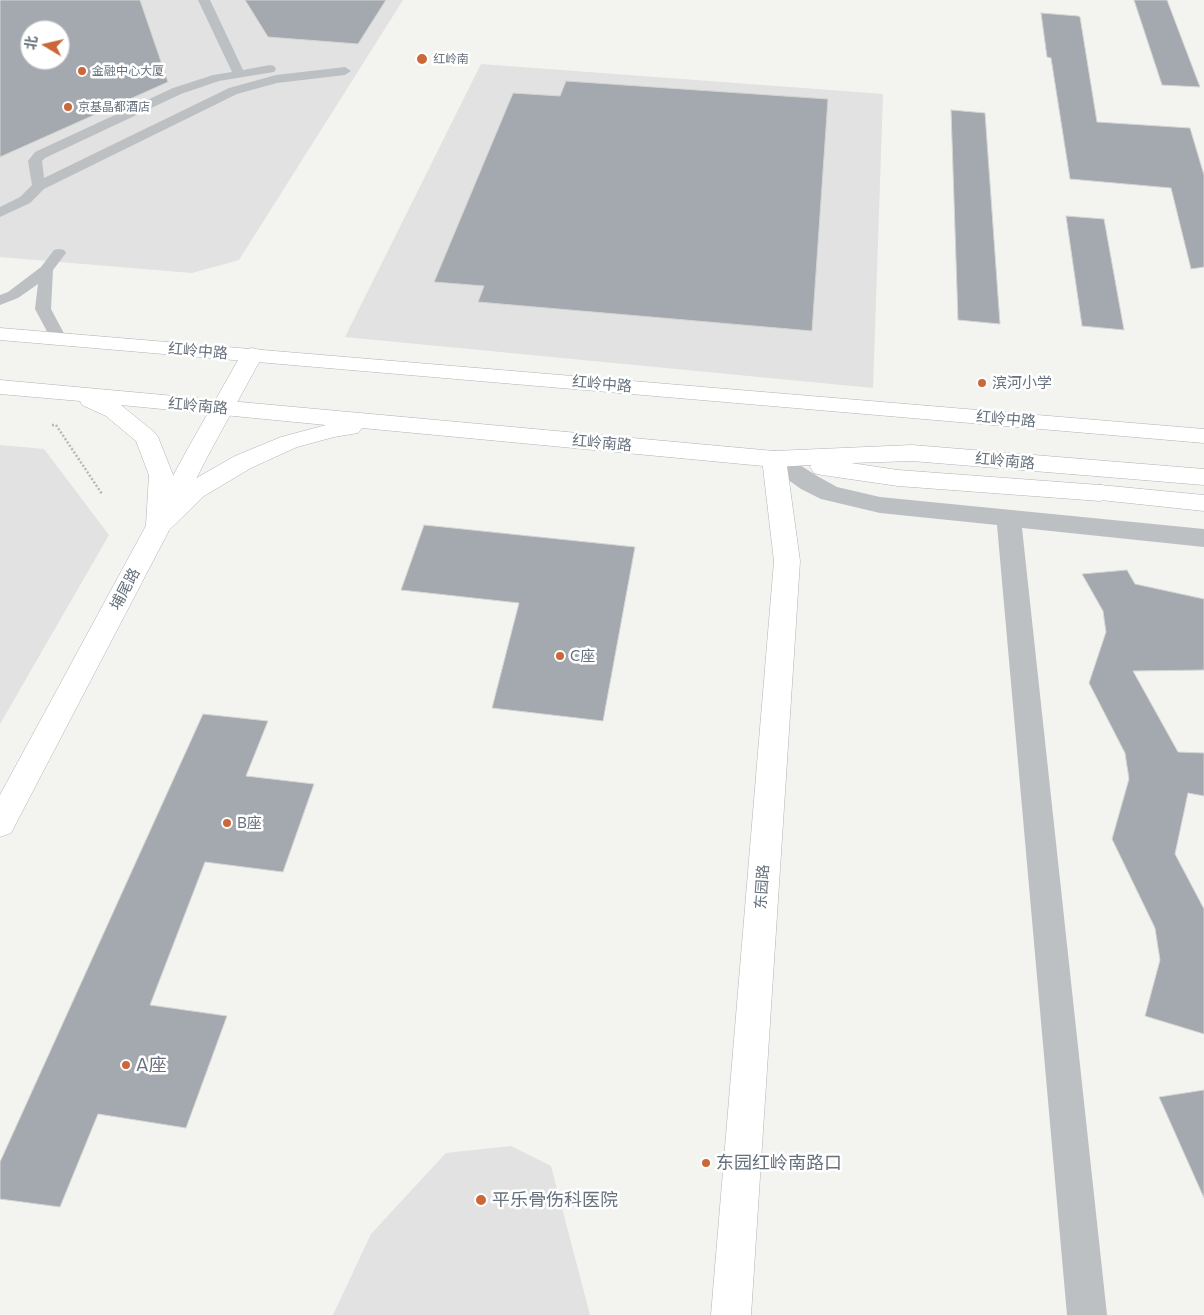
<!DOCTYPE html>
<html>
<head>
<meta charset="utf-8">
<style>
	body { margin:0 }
	#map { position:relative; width:1204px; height:1315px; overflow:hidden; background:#f3f3f0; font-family:Commissioner,"Noto Sans SC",sans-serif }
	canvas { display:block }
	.north { position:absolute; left:20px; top:20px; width:50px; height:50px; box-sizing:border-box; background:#fff; border:1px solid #c2c6cb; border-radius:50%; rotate:279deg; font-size:14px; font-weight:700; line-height:20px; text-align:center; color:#66717d }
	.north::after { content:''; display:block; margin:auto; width:18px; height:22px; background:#cb6738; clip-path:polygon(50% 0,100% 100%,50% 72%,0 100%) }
</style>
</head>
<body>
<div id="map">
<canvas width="1204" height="1315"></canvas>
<div class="north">北</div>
</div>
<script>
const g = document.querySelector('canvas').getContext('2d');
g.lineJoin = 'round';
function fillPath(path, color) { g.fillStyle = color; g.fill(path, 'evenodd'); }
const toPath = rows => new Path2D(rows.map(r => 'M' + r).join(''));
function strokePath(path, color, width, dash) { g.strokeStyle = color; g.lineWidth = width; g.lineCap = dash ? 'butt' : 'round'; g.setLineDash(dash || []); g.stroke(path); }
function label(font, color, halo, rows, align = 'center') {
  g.font = font + ' Commissioner,"Noto Sans SC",sans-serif'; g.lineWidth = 5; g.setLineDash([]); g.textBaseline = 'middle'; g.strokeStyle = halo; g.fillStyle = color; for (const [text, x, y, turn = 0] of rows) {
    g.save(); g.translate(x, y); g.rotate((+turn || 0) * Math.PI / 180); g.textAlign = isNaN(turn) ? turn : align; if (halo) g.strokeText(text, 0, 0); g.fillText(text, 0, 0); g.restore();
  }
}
fillPath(toPath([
	[0,0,403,0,239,260,192,273,0,257],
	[30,30,60,30,60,60,30,60],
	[481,64,883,94,873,388,345,337],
	[0,445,44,449,109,535,0,724],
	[511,1146,551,1166,590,1315,333,1315,371,1234,446,1153]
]), '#e1e2e1');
const building = toPath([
	[0,0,140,0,168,82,0,157,0,0],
	[30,30,60,30,60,60,30,60,30,30],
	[245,0,386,0,358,44,268,37,245,0],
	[1134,0,1167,0,1200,87,1162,85,1134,0],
	[1041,13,1078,16,1080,17,1097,122,1190,128,1204,175,1204,267,1191,269,1171,188,1070,179,1051,58,1047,57,1041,13],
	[566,81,828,99,812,331,478,302,484,286,434,282,513,93,560,96,566,81],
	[951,110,985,113,1000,324,958,320,951,110],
	[1066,216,1104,219,1124,330,1082,326,1066,216],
	[424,525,635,547,603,721,492,708,519,603,401,590,424,525],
	[1127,570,1135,584,1204,599,1204,670,1133,671,1178,752,1204,753,1204,796,1188,793,1175,854,1204,909,1204,1034,1145,1016,1160,960,1155,928,1112,839,1129,779,1125,753,1089,683,1106,632,1103,611,1082,574,1127,570],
	[203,714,268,721,246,776,314,784,283,872,205,862,150,1005,227,1016,186,1128,98,1114,60,1207,0,1199,0,1162,203,714],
	[1204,1090,1204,1198,1159,1097,1204,1090]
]);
fillPath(building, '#a3a9ae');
strokePath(building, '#d4d5d3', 1);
const secondary = toPath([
	[252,348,260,350,263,355,211,450,11,833,0,837,0,795,187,450,241,355,244,350,252,348],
	[774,451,782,454,786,459,800,561,751,1315,711,1315,774,561,762,459,766,454,774,451]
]);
const primary = toPath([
	[0,328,1204,429,1204,443,0,340,0,328],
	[0,380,774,451,912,445,1204,469,1204,485,912,461,851,463,898,470,1100,485,1109,487,1112,493,1109,499,1100,501,898,486,822,475,814,473,810,467,811,465,774,467,362,428,358,433,334,437,297,447,251,468,204,496,168,531,159,534,150,531,146,525,149,475,136,441,106,416,82,405,80,401,0,394,0,380],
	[121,405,326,425,281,437,235,456,186,484,172,498,173,475,158,437,154,432,121,405]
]);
const highway = toPath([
	[1100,485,1204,495,1204,511,1091,499,1088,493,1091,487,1100,485]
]);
strokePath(secondary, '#b0b4b8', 1);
strokePath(primary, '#afb2b6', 1);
strokePath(highway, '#b0b3b6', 1);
strokePath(toPath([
	[52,425,56,425,102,494]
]), '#b5b7ba', 2.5, [2, 2]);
fillPath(toPath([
	[198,0,210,0,243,70,270,65,274,66,276,69,274,72,219,81,181,94,45,158,42,161,44,178,229,88,276,75,345,67,351,71,345,75,277,83,237,94,44,189,30,203,0,217,0,207,20,197,32,185,28,161,35,152,173,88,213,75,232,72,198,0],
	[59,249,64,250,66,253,53,270,51,309,67,339,65,342,59,344,53,342,51,339,35,309,38,284,18,298,0,305,0,295,8,292,41,267,54,250,59,249]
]), '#bdc0c3');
fillPath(toPath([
	[774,451,782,454,819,477,837,487,880,497,1204,529,1204,547,1022,528,1107,1315,1067,1315,997,525,880,513,821,499,801,489,766,464,762,459,766,454,774,451]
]), '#bdc0c3');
fillPath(secondary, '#fff');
fillPath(primary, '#fff');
fillPath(highway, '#fff');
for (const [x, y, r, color] of [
	[422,59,6,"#cb6738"],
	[82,71,5,"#cb6738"],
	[68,107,5,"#cb6738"],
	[982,383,5,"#cb6738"],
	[560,656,5,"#cb6738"],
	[227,823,5,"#cb6738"],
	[126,1065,5,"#cb6738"],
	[706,1163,5,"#cb6738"],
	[481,1200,6,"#cb6738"]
]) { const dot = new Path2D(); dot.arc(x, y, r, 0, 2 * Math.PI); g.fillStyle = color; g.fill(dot); strokePath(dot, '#fff', 2); }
label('12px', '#66717d', '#fff', [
	["红岭南",433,59],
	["金融中心大厦",92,71],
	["京基晶都酒店",78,107]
], 'left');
label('15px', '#66717d', '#fff', [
	["红岭中路",198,351,5],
	["红岭中路",602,384,5],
	["红岭南路",198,406,5],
	["红岭中路",1006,419,5],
	["红岭南路",602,443,5],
	["红岭南路",1005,461,5],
	["埔尾路",125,589,-62],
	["东园路",762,887,-86]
]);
label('15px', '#66717d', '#fff', [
	["滨河小学",992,383],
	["C座",570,656],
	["B座",237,823]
], 'left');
label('18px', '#66717d', '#fff', [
	["A座",136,1065],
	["东园红岭南路口",716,1163],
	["平乐骨伤科医院",492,1200]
], 'left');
</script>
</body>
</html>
